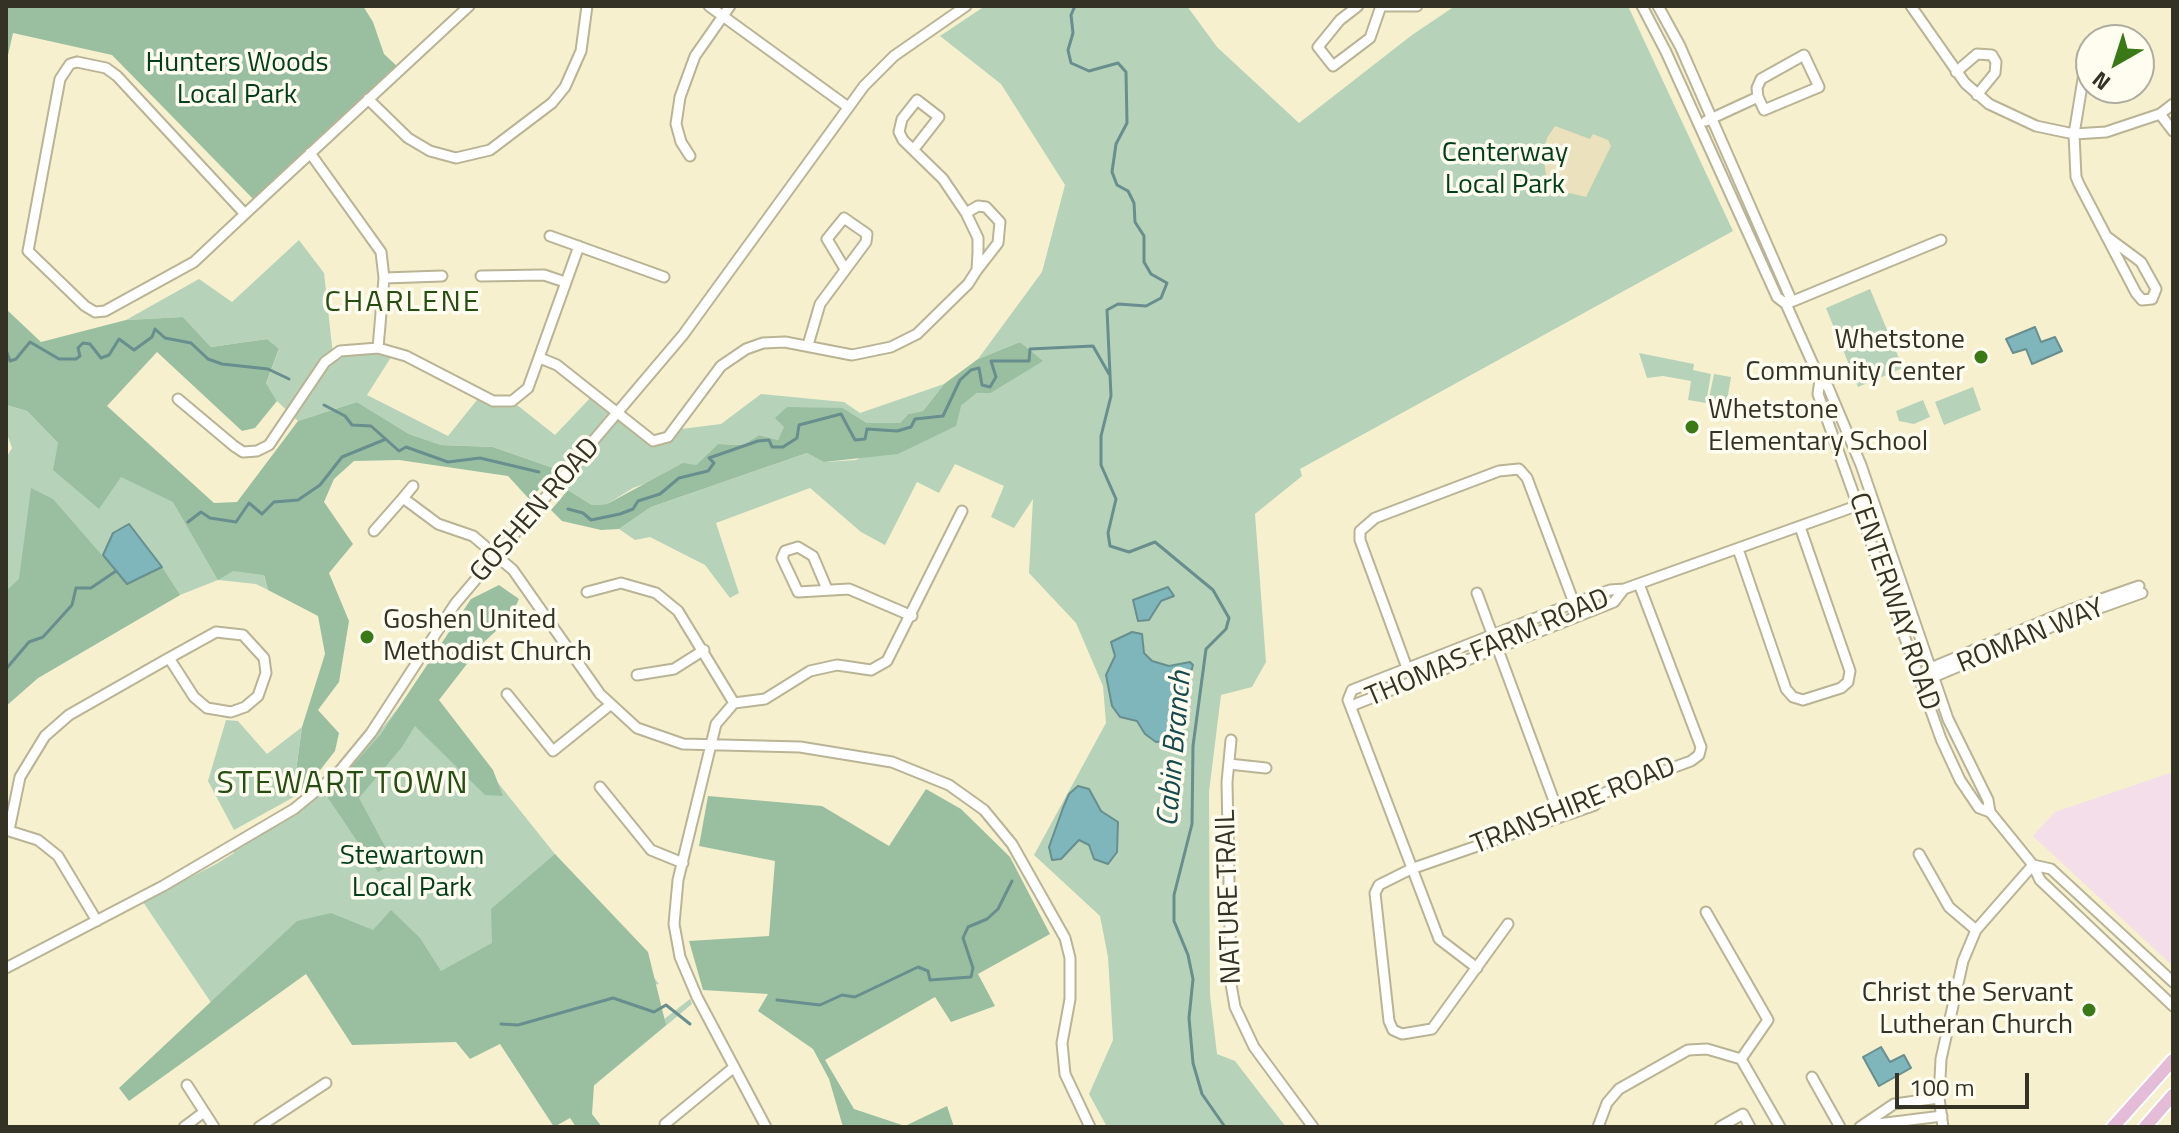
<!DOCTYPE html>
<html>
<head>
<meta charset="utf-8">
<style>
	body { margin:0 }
	#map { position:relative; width:2179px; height:1133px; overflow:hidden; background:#f6f0cf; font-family:"Titillium Web",sans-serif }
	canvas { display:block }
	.frame { position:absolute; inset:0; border:8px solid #343225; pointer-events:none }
	.north { position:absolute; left:2075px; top:24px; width:80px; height:80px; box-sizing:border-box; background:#fffdf0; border:2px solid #aeac9f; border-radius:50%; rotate:219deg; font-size:22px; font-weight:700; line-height:32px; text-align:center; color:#343225 }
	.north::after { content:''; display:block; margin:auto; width:28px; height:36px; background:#397916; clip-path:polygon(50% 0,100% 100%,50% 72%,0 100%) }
	.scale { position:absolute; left:1895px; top:1073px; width:134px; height:36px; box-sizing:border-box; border:4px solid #343225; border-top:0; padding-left:10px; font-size:24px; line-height:28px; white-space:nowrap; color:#343225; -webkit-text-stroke:6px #fffdf0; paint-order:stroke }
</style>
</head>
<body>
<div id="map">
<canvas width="2179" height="1133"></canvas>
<div class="frame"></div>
<div class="north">N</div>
<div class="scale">100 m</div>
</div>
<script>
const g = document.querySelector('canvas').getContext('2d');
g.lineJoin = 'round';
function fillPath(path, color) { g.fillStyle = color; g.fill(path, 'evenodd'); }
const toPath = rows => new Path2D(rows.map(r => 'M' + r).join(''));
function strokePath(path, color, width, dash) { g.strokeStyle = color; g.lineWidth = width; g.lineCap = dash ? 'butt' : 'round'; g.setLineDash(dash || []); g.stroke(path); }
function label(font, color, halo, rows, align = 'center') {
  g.font = font + ' "Titillium Web",sans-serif'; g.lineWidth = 7; g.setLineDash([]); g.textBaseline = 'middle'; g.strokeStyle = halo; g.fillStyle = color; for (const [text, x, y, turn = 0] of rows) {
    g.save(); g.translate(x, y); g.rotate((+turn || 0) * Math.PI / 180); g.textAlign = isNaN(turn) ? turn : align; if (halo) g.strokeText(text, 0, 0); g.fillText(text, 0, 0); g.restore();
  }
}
fillPath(toPath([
	[2173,772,2173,966,2033,836,2055,812]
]), '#f4deea');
fillPath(toPath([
	[985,6,1187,6,1217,47,1299,123,1412,35,1455,6,1628,6,1733,231,1300,469,1302,476,1255,514,1266,662,1252,687,1221,695,1209,792,1210,995,1217,1054,1235,1061,1286,1127,1107,1127,1089,1094,1113,1040,1108,957,1100,916,1034,855,1106,723,1103,686,1076,623,1029,573,1033,499,1014,528,991,517,1004,486,955,464,939,493,917,482,885,545,861,532,810,488,716,523,739,593,730,598,705,565,650,537,635,540,619,529,651,507,807,453,825,462,856,460,961,406,977,393,991,393,1042,361,1020,342,978,359,1042,272,1065,185,1001,84,940,36],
	[299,240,324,273,333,355,340,351,395,351,367,395,448,436,481,395,512,401,555,435,593,395,653,441,673,430,721,424,761,394,844,402,860,413,944,384,923,411,908,414,900,423,867,423,843,408,785,427,778,440,759,435,743,445,718,444,696,465,633,488,607,504,592,505,568,490,556,469,493,447,441,445,409,434,357,402,298,421,277,401,266,383,279,350,267,339,211,347,183,317,126,320,199,279,232,302],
	[1870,289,1903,368,1858,387,1826,308],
	[6,314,277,565,264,576,268,590,256,584,218,580,180,595,38,678,6,706,6,458,12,448,6,431,6,405,27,411,58,443,79,492],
	[1639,353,1694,364,1693,370,1711,374,1706,403,1688,400,1691,381,1663,376,1647,378],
	[1714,374,1731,377,1726,407,1708,403],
	[1973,387,1981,410,1944,425,1935,402],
	[1923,400,1930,417,1914,424,1899,421,1896,411],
	[418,683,659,984,600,996,636,1041,690,999,692,1004,578,1099,508,1018,293,931,212,1004,143,902,216,864,234,853,231,847,312,797,380,723,383,727],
	[226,720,238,721,267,754,302,727,295,777,303,792,234,830,208,781]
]), '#b6d3ba');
fillPath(toPath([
	[6,6,363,6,373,22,384,54,400,69,257,203,112,55,13,33,6,64],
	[6,309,41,342,126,320,183,317,211,347,267,339,279,349,266,383,277,401,255,428,242,431,157,352,107,406,214,503,237,502,298,421,357,402,409,434,441,445,493,447,556,469,530,500,508,476,399,460,354,461,334,479,324,502,353,544,329,573,349,621,339,682,318,710,339,733,335,751,303,792,295,778,302,727,325,654,318,616,268,590,264,575,233,571,218,580,173,502,121,477,99,509,53,470,58,443,27,411,6,405],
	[1020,342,1043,361,991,393,977,393,961,406,956,426,898,454,824,462,807,453,651,507,619,529,601,530,562,521,551,510,568,490,592,505,607,504,683,463,696,465,718,444,743,445,759,435,778,440,784,427,775,418,787,407,843,408,867,423,900,423,908,414,923,411,944,384,978,359],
	[31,488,53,499,127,584,162,567,180,595,38,678,6,706,6,591,19,579],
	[499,585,519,599,510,618,484,642,439,700,493,770,503,796,485,795,415,726,402,747,359,798,394,863,378,872,326,795,381,734,471,599],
	[926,789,961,809,1010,857,1050,934,978,974,995,1006,951,1022,935,997,825,1060,854,1109,905,1126,947,1106,954,1127,843,1127,829,1079,813,1049,758,1011,768,994,703,990,689,941,769,936,775,861,699,846,708,796,822,806,889,846],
	[555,854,648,952,666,1025,594,1085,592,1114,602,1127,576,1127,570,1118,554,1127,500,1044,470,1059,456,1042,352,1045,306,974,129,1101,119,1088,297,921,331,913,373,930,391,910,420,938,441,971,492,943,491,909]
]), '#9abfa0');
fillPath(toPath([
	[1555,126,1590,139,1593,134,1608,140,1611,146,1586,197,1561,191,1546,175,1543,153,1547,138]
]), '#ebe1bd');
const water = toPath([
	[2035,327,2041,342,2055,337,2062,351,2032,364,2026,349,2013,353,2006,339,2035,327],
	[129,524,162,567,127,584,103,555,113,533,129,524],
	[1168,587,1174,596,1161,601,1149,620,1138,621,1133,600,1168,587],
	[1132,632,1142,634,1144,653,1152,661,1169,666,1190,662,1193,665,1184,696,1182,723,1171,738,1163,741,1156,742,1145,734,1137,721,1120,717,1112,706,1106,675,1115,656,1111,642,1132,632],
	[1078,786,1089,789,1101,811,1118,822,1117,852,1108,864,1094,859,1089,845,1079,840,1061,859,1052,860,1049,847,1063,808,1069,794,1078,786],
	[1881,1047,1890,1062,1904,1055,1911,1068,1879,1086,1863,1057,1881,1047]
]);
fillPath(water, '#7eb6bb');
strokePath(water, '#688e8e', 2);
strokePath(toPath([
	[1075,6,1071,15,1073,33,1068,50,1071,63,1089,71,1118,63,1126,72,1127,123,1116,144,1112,172,1117,185,1128,191,1134,203,1135,222,1144,236,1144,262,1151,274,1167,283,1161,298,1146,306,1118,304,1107,310,1111,396,1101,436,1101,465,1116,499,1108,533,1110,546,1129,552,1155,542,1213,590,1229,618,1226,629,1206,649,1193,746,1192,824,1174,895,1174,921,1188,955,1193,979,1189,1018,1193,1063,1202,1094,1225,1127],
	[6,350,10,361,16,359,30,342,59,359,76,359,80,356,78,348,83,343,90,344,101,358,109,355,119,339,134,350,152,337,155,329,165,338,191,343,208,359,222,364,268,369,289,379],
	[324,405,345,416,352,425,371,426,399,451,406,447,448,462,480,458,539,472],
	[568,509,583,513,591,520,620,514,633,509,638,501,660,494,679,478,708,471,714,463,709,458,758,441,769,440,772,447,783,447,797,438,799,425,841,414,855,440,865,439,867,429,897,431,911,427,915,419,943,416,960,380,971,370,979,368,982,385,990,387,996,377,991,361,1029,361,1030,349,1093,346,1109,374],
	[188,522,201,512,210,518,236,522,249,503,262,514,274,502,298,500,320,485,342,457,386,439],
	[6,669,29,642,43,637,72,605,76,588,91,588,116,571],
	[777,1000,820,1005,842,995,855,997,918,967,928,971,930,980,971,977,973,968,963,938,968,927,987,919,998,909,1012,881],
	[501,1024,518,1025,613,998,654,1012,666,1005,690,1024]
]), '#688e8e', 3);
const minor = toPath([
	[709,6,848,107],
	[1358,6,1340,20,1318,47,1333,66,1370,38,1381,6],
	[1384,6,1417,6],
	[1642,6,1666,52,1777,297,1786,304,1820,380,1828,387,1861,465,1948,719,1988,800,1990,812,2033,865,2040,880,2173,1006],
	[1658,6,1680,46,1790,297,1786,304],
	[1911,6,1965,83,1989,104,2036,126,2074,134,2106,132,2160,114,2173,104],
	[2087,55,2074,134,2076,177,2079,184,2136,293,2142,300,2152,299,2156,289,2141,262,2106,236],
	[77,62,106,68,117,76,245,214,194,262,105,311,95,312,85,306,28,251,60,79,70,64,77,62],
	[1956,72,1977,54,1992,55,1996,62,1995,73,1977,95],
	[368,99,408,138,430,151,456,158,490,150,552,103,565,87,581,51,587,6],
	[2160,114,2173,131],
	[1706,121,1758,97,1764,110,1819,87,1804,55,1761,79,1757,88,1758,97],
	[310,153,381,252,384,278,378,348,406,356,493,401,512,401,528,388,579,246],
	[690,156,681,142,676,124,680,97,695,56,730,6],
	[966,213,978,206,986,207,1000,222,998,243,977,270],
	[245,214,469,6],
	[550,236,664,277],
	[481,276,544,275,565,282],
	[384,278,442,276],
	[1786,304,1941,240],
	[808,345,820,304,866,242,867,234,844,218,827,239,845,269],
	[540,358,557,365,653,441,668,437,721,366,746,349,763,343,785,342,852,355,891,347,917,334,968,284,977,270,978,252,978,238,966,213,943,179,903,140,899,132,902,119,917,100,939,117,914,149],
	[1820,380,1818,394,1941,739,1960,780,1979,808,1990,812],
	[178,399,234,446,243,452,257,451,269,445,325,362,340,351,378,348],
	[403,498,413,486],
	[374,531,403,498,438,524,473,536,513,570,600,694,637,728,683,744,800,747,892,762,949,785,984,810,1012,844,1065,938,1070,958,1070,999,1062,1043,1065,1074,1090,1127],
	[1738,549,1786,689,1793,697,1803,700,1841,688,1848,682,1850,671,1800,527],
	[827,589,813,556,798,547,785,551,782,558,798,592,849,589,912,616],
	[587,592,621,583,656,593,678,611,734,703],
	[1477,593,1560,817],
	[216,632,243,635,264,658,266,673,258,696,245,707,231,712,207,708,194,697,169,658,216,632],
	[1407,668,1360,540,1360,531,1375,518,1499,471,1519,469,1527,478,1574,603],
	[1926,670,2070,610,2139,586],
	[637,675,674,669,704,650],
	[1931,678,2072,618,2142,593],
	[507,694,553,751,610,705],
	[1351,706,1614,602,1624,589],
	[1231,740,1227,782,1231,984,1235,1007,1254,1047,1313,1127],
	[1229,764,1266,768],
	[600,787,651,850,683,863],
	[6,830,38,840,58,856,97,921],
	[9,830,20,777,45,736,69,715,169,658],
	[1919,854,1949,907,1976,930],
	[2033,865,2051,869,2173,982],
	[1706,912,1768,1020,1741,1059],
	[1508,924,1432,1029,1402,1034,1393,1030,1389,1021,1375,893,1379,885,1411,869,1595,805,1601,794,1691,761,1699,755,1701,747,1639,584],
	[6,968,163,886,294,809,338,773,371,733,455,604,683,335,864,86,894,56,966,6],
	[1477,968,1439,939,1348,700,1352,690,1574,603,1610,590,1624,589,1873,500],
	[1812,1077,1840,1127],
	[187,1085,214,1127],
	[665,1124,733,1068],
	[1862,1126,1942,1116],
	[184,1127,204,1112],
	[259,1127,326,1083],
	[766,1127,697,997,680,957,674,924,678,880,716,724,734,703,765,699,810,671,837,665,871,670,887,661,962,511],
	[1598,1127,1607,1103,1619,1089,1688,1050,1707,1049,1741,1059,1780,1127],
	[1720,1127,1743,1114,1750,1127],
	[1860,1127,1894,1104,1939,1098],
	[1943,1127,1939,1098,1941,1059,1963,961,1976,930,2033,865]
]);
const major = toPath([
	[2113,1127,2173,1060],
	[2145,1127,2173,1095]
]);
strokePath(minor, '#b9b495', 13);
strokePath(major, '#fff', 16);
strokePath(minor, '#fff', 9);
strokePath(major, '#e5bcd7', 12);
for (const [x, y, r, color] of [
	[1981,357,8,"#397916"],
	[1692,427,8,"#397916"],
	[367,637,8,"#397916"],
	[2089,1010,8,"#397916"]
]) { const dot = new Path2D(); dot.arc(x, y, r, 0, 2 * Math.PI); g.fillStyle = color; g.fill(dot); strokePath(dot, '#fffdf0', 3); }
label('28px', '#003e16', '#fffdf0', [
	["Hunters Woods",237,64],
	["Local Park",237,96],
	["Centerway",1505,154],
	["Local Park",1505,186],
	["Stewartown",412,857],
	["Local Park",412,889]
]);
label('28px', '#343225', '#fffdf0', [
	["Whetstone",1965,341],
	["Community Center",1965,373],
	["Whetstone",1708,411,"left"],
	["Elementary School",1708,443,"left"],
	["Goshen United",383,621,"left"],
	["Methodist Church",383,653,"left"],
	["Christ the Servant",2073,994],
	["Lutheran Church",2073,1026]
], 'right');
label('28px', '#343225', '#fffdf0', [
	["GOSHEN ROAD",536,511,-49],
	["CENTERWAY ROAD",1893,602,71],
	["ROMAN WAY",2031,637,-22],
	["THOMAS FARM ROAD",1488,649,-23],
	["TRANSHIRE ROAD",1574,807,-22],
	["NATURE TRAIL",1230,897,-92]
]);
g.letterSpacing = '2px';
label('30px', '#264e11', '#fffdf0', [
	["CHARLENE",403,304]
]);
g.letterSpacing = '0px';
label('italic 30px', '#16494d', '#fffdf0', [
	["Cabin Branch",1176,749,-85]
]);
g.letterSpacing = '2px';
label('32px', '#264e11', '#fffdf0', [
	["STEWART TOWN",343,785]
]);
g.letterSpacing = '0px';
</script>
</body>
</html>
